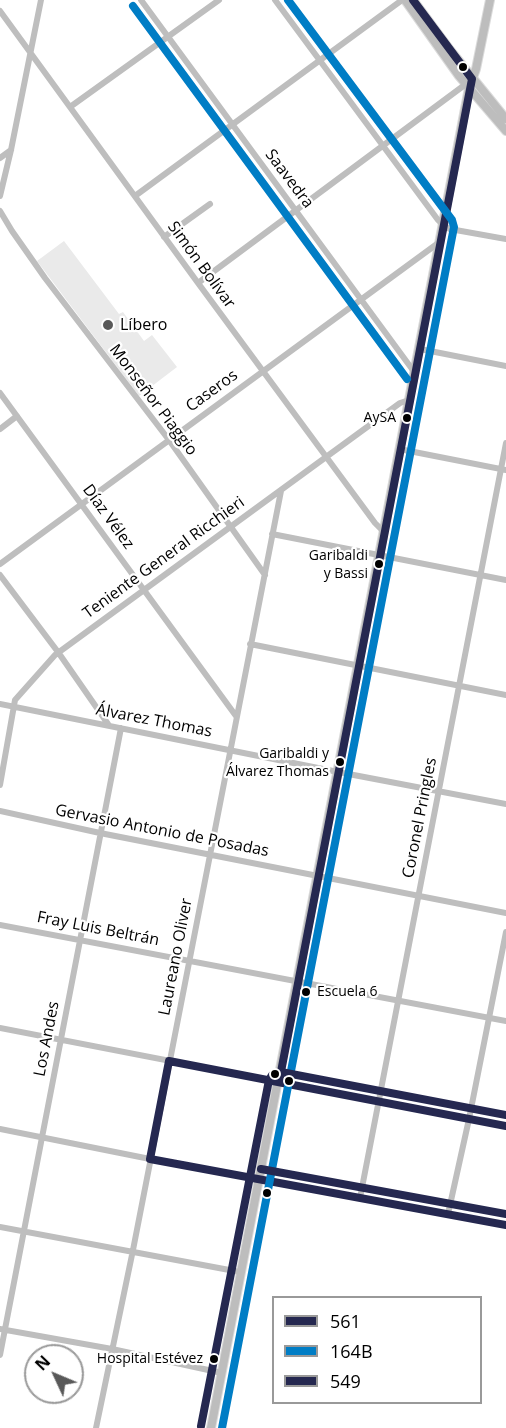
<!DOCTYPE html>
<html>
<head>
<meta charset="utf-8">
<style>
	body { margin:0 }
	#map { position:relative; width:506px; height:1428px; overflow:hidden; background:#fff; font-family:"Open Sans",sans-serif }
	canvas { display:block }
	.legend { position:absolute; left:272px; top:1296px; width:210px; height:108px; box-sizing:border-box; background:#fff; border:2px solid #999; margin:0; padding:8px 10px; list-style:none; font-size:18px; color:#000 }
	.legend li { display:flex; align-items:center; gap:12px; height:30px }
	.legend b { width:30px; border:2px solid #999 }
	.north { position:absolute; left:24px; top:1344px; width:60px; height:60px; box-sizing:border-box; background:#fff; border:2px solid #999; border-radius:50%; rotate:314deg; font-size:16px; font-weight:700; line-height:24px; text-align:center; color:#000 }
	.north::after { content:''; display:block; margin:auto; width:21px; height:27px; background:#595959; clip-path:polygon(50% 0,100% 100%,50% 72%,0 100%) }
</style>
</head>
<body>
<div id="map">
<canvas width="506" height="1428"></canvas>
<ul class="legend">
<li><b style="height:8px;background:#252850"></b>561</li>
<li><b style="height:8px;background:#007dc5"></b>164B</li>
<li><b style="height:8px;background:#252850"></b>549</li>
</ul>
<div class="north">N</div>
</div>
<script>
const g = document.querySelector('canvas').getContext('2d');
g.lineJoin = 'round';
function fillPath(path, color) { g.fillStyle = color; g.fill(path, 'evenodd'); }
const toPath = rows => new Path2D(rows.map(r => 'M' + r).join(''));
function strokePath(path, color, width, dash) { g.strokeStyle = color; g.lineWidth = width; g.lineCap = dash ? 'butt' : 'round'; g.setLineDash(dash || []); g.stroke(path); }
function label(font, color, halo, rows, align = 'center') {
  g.font = font + ' "Open Sans",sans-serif'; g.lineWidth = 4.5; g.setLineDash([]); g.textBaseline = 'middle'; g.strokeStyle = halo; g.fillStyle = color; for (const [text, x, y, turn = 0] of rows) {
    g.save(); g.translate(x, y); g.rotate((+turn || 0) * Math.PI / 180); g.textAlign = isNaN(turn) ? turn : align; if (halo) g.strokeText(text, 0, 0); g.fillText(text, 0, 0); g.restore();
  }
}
fillPath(toPath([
	[64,241,119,314,123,312,144,341,152,335,177,367,139,396,37,261]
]), '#eaeaea');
const major = toPath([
	[405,0,459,76,506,131],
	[413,0,450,50,506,119],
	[211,1428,469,88,476,69,490,0]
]);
strokePath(major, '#dbdbdb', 10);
strokePath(toPath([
	[141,0,415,373],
	[275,0,438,220,444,226,450,229,506,239],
	[0,11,198,283,375,523,384,532],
	[70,107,219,0],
	[0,158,11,150],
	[0,196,11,150,41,0],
	[135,196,402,0],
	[0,211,12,231,45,278,169,440,265,575],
	[164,237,210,204],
	[198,283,470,81],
	[420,349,506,366],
	[0,393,236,716],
	[0,429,17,416],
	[399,449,506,470],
	[272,534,506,580],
	[0,564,441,241],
	[0,575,58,652,108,724],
	[250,644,506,695],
	[0,704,338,772,506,804],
	[0,785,15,700,55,655,400,403,409,400],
	[0,811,100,833,506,913],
	[0,925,506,1021],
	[0,1028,506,1126],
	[0,1129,150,1159,506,1225],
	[360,1198,506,443],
	[448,1214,469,1119,506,932],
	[0,1227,240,1272],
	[0,1329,112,1349,222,1373],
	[0,1355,121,728],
	[96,1428,133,1250,281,491]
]), '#bebebe', 6);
strokePath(major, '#bdbdbd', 8);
strokePath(toPath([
	[279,1082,472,79,413,0],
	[506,1126,169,1061,150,1159,506,1225]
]), '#252850', 8);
strokePath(toPath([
	[133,6,407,379],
	[222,1428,454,227,452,220,288,0]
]), '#007dc5', 8);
strokePath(toPath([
	[261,1169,506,1214],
	[201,1426,269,1080,272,1075,281,1072,506,1115]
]), '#252850', 8);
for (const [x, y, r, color] of [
	[463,67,5,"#000"],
	[108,325,6,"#595959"],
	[407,418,5,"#000"],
	[379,564,5,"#000"],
	[340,762,5,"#000"],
	[306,992,5,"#000"],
	[275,1074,5,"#000"],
	[289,1081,5,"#000"],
	[267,1193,5,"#000"],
	[214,1359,5,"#000"]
]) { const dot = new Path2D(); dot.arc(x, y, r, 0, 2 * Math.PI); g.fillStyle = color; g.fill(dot); strokePath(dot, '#fff', 2); }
label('14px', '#000', '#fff', [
	["AySA",396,418],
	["Garibaldi",368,556],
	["y Bassi",368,574],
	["Garibaldi y",329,754],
	["Álvarez Thomas",329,772],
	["Escuela 6",317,992,"left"],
	["Hospital Estévez",203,1359]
], 'right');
label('16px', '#000', '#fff', [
	["Saavedra",289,179,53],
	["Simón Bolívar",201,265,54],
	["Caseros",212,391,-36],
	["Monseñor Piaggio",153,400,53],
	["Díaz Vélez",108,517,54],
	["Teniente General Ricchieri",164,558,-36],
	["Álvarez Thomas",154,721,11],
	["Coronel Pringles",420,818,-79],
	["Gervasio Antonio de Posadas",162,831,11],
	["Fray Luis Beltrán",98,929,11],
	["Laureano Oliver",176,957,-79],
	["Los Andes",47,1039,-79]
]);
label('16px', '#000', '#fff', [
	["Líbero",120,325]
], 'left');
</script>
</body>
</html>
